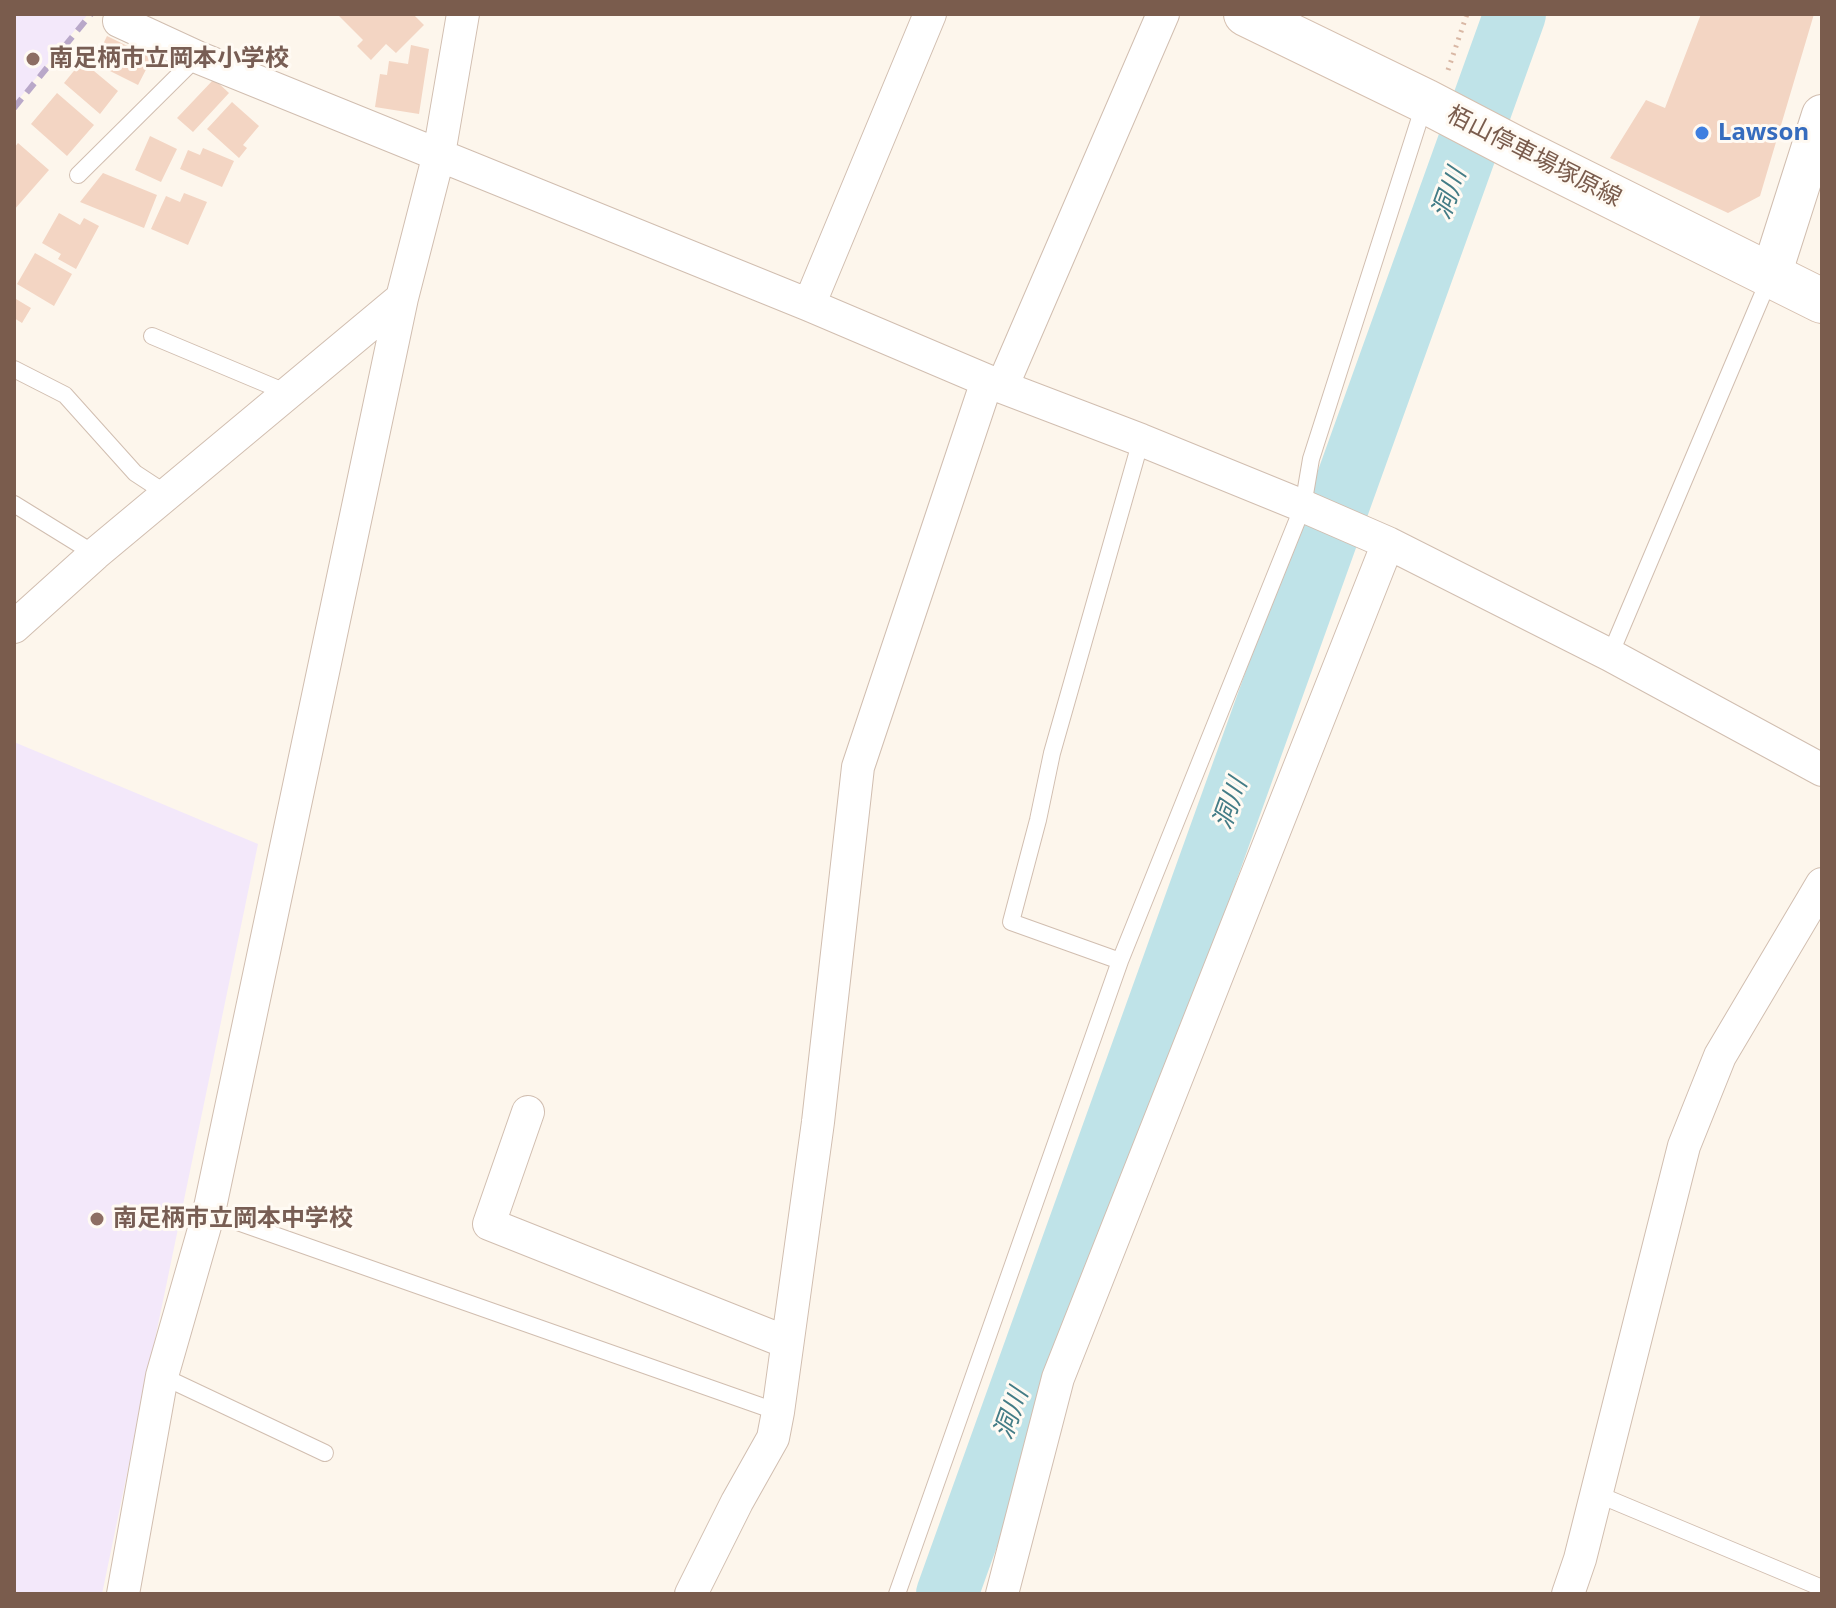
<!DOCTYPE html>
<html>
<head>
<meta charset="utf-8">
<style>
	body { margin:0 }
	#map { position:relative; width:1836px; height:1608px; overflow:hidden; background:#fdf6ec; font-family:"Noto Sans",sans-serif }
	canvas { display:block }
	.frame { position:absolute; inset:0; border:16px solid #7a5c4d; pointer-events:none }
</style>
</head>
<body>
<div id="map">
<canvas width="1836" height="1608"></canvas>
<div class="frame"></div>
</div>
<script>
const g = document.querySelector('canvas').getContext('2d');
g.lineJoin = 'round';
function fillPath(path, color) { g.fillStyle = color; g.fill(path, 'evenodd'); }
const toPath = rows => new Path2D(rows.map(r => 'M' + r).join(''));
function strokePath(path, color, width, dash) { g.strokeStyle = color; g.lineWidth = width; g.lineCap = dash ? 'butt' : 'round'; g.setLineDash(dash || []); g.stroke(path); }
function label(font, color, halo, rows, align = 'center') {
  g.font = font + ' "Noto Sans","Noto Sans JP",sans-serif'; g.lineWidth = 6; g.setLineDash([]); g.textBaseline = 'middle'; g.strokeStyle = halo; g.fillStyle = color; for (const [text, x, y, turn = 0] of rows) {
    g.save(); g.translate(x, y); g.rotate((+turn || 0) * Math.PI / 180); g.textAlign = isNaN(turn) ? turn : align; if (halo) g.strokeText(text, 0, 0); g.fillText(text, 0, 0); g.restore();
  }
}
fillPath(toPath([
	[14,14,88,14,14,105],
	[14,742,258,844,102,1594,14,1594]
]), '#f3e8fa');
strokePath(toPath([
	[947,1594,1515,14]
]), '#bfe3e8', 62);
fillPath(toPath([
	[337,14,413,14,424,25,396,53,386,44,371,60,357,46,363,40],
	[1701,14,1814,14,1760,196,1728,213,1610,158,1646,100,1665,108],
	[107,36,152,58,138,85,94,63],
	[411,45,429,49,419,114,375,107,380,74,387,75,389,61,408,64],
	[82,61,118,91,100,114,64,83],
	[214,79,229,93,193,132,177,118],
	[57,93,94,125,67,156,31,124],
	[232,102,259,126,243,145,247,148,239,158,207,129],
	[150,136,177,149,161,182,135,170],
	[18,143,49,170,14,210,14,148],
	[203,148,234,161,222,187,180,169,188,150,200,155],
	[103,173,157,195,144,228,80,202],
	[184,193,207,202,188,245,151,229,166,196,180,202],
	[59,213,80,225,84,218,99,226,76,269,58,259,61,254,42,243],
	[35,253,72,274,54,306,17,284],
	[16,299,31,308,22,323,14,318,14,303]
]), '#f3d5c3');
const service = toPath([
	[78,175,197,57],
	[152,336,288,393],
	[14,369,65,395,135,473,167,494],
	[14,504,95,554],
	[1610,655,1770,277],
	[1120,961,1011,922,1038,820,1052,753,1141,440],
	[209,1212,778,1412],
	[162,1376,325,1453],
	[1597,1494,1822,1588],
	[897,1594,1120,961,1303,506,1311,459,1425,102]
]);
const minor = toPath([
	[125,14,119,21,197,57,809,305,1002,387,1141,440,1303,506,1388,543,1610,655,1822,770],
	[809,305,930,14],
	[1002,387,1163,14],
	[14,627,95,554,402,298],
	[528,1112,489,1224,786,1342],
	[123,1594,162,1376,209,1212,402,298,439,154,463,14],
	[691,1594,737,1502,773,1438,778,1412,818,1122,858,767,987,381],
	[1002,1594,1058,1378,1388,543],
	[1568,1594,1580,1559,1684,1146,1720,1056,1822,884]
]);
const tertiary = toPath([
	[1771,275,1822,115]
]);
const secondary = toPath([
	[1246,14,1425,101,1515,148,1822,301]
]);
strokePath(service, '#d1beb0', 18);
strokePath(minor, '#d1beb0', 34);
strokePath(tertiary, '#d1beb0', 42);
strokePath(secondary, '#d6c0b0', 46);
strokePath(toPath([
	[1448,70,1467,14]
]), '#d9b8a5', 5, [2, 6]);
strokePath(service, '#fff', 16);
strokePath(minor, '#fff', 32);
strokePath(tertiary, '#fff', 40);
strokePath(secondary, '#fff', 44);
strokePath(toPath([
	[14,108,91,14]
]), '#b9a8c9', 6, [12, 8]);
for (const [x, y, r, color] of [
	[33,59,8,"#8d6e63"],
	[1702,133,8,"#3f7fe0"],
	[97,1219,8,"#8d6e63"]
]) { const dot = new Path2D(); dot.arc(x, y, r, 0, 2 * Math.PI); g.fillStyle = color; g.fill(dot); strokePath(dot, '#fffaf3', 3); }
label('bold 24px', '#785e54', '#fffaf3', [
	["南足柄市立岡本小学校",49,59],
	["南足柄市立岡本中学校",113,1219]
], 'left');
label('bold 24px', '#366cbe', '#fffaf3', [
	["Lawson",1718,133]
], 'left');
label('24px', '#7a5c4d', '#fffaf3', [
	["栢山停車場塚原線",1534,157,27]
]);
label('italic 26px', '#437c86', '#fffaf3', [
	["洞川",1450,194,-70],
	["洞川",1231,804,-70],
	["洞川",1012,1414,-70]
]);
</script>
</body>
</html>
